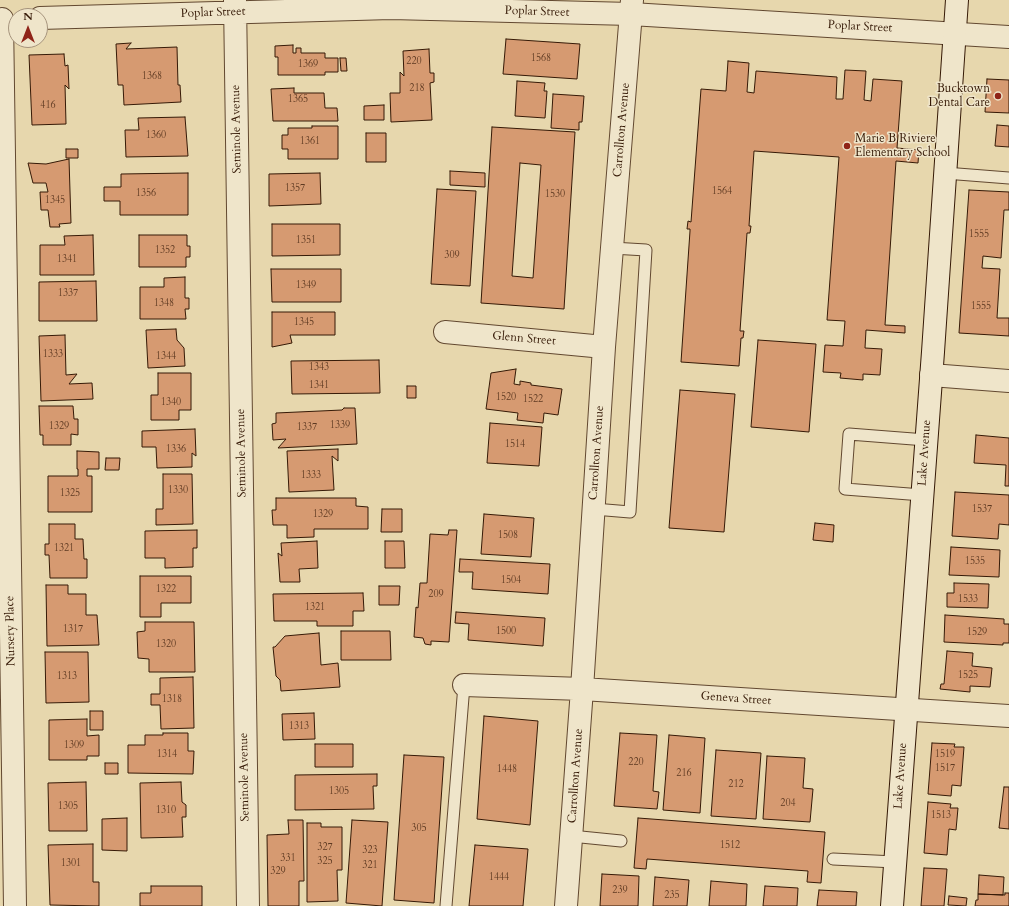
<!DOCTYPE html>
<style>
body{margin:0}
#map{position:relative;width:1009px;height:906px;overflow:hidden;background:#e7d7ad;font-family:Cardo,serif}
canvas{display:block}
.north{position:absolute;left:8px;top:8px;width:40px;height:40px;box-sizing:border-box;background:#efe5ca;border:1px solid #a5937c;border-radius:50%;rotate:0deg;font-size:11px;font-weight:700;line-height:16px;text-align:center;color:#351906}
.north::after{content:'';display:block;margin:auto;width:14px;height:18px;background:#8f2418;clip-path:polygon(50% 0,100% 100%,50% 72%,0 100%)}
</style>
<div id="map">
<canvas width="1009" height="906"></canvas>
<div class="north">N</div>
</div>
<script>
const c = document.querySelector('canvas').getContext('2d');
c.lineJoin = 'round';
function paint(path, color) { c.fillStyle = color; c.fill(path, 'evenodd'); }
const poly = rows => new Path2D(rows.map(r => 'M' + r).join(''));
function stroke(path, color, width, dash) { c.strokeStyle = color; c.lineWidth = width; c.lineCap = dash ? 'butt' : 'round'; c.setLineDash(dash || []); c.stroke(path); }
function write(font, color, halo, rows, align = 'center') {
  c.font = font + ' Cardo,serif'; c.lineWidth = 3; c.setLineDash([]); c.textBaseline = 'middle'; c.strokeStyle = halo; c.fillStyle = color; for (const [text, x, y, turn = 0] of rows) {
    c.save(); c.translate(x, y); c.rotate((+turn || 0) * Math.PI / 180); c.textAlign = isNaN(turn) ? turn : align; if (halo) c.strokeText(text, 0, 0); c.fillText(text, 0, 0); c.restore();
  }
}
const building = poly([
 [506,39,580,44,577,79,503,74,506,39],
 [131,43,126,49,177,47,178,85,180,85,181,102,124,105,123,85,118,85,116,44,131,43],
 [293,45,293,53,296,53,296,48,301,48,301,53,325,53,325,58,338,58,338,72,325,72,325,75,278,75,278,57,275,57,275,46,293,45],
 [429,49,430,73,434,73,434,82,430,83,432,120,391,122,390,93,400,93,400,72,404,76,403,51,429,49],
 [64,54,65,66,68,65,69,89,65,85,66,124,32,125,29,55,64,54],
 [340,58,346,58,347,71,341,71,340,58],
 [728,61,749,63,747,92,754,93,756,71,837,77,836,99,843,99,845,70,866,71,864,100,871,101,873,79,902,81,897,148,919,150,918,163,896,161,885,325,905,326,905,333,866,330,865,348,882,349,880,375,863,374,863,380,840,378,841,373,823,372,825,345,843,346,845,321,827,320,839,157,754,151,749,226,751,226,750,233,747,233,740,331,744,331,743,338,741,338,739,366,681,362,690,231,690,229,687,229,688,221,691,222,701,89,726,91,728,61],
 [987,79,1009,80,1009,113,985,112,987,79],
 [517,81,545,83,544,91,547,91,545,118,515,116,517,81],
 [294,88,294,93,324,93,325,108,337,108,338,121,273,121,271,89,294,88],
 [553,94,584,96,582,122,579,122,579,130,551,128,553,94],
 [384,105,384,120,364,120,364,106,384,105],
 [185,117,188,156,126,157,125,130,139,130,138,118,185,117],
 [997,125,1009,126,1009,147,995,146,997,125],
 [312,126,338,126,338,159,288,159,288,149,282,149,282,135,288,135,288,128,312,128,312,126],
 [492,127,575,132,564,309,481,303,492,127],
 [520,163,541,165,533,278,512,276,520,163],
 [366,133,386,133,386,162,366,162,366,133],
 [66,149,78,149,78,158,66,158,66,149],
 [69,159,71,223,59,224,60,227,50,227,48,210,41,210,40,192,48,192,46,183,33,183,28,163,46,164,69,159],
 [450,171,485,173,485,187,450,185,450,171],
 [188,173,188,215,120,215,120,201,104,201,104,187,121,187,121,174,188,173],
 [320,173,321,204,269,206,269,174,320,173],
 [437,189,476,191,470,286,431,284,437,189],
 [969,190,1009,192,1009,210,1004,210,1001,258,983,256,982,268,1000,269,997,318,1009,318,1009,336,959,333,969,190],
 [272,224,340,224,340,255,272,256,272,224],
 [93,235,94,275,40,275,40,245,65,245,64,236,93,235],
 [139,235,187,235,187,246,190,246,190,257,186,257,186,267,139,267,139,235],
 [271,269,341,269,341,302,272,302,271,269],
 [185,277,185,298,189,298,189,309,185,309,186,319,140,319,140,287,164,287,164,278,185,277],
 [96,281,97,321,39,321,39,282,96,281],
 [272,312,335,312,335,335,290,335,292,343,272,347,272,312],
 [176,329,177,340,184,348,185,366,148,368,146,330,176,329],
 [65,335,66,375,77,374,69,384,92,383,93,399,41,401,39,336,65,335],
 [758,340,816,344,809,432,751,427,758,340],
 [379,360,380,393,292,394,291,361,379,360],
 [516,369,514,384,520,385,520,381,531,383,531,385,562,389,558,415,544,413,543,423,517,420,518,413,486,409,491,373,516,369],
 [158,373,191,373,191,410,179,410,179,420,151,420,151,395,158,395,158,373],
 [407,386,416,386,416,398,407,398,407,386],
 [680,390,735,394,724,532,669,528,680,390],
 [39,406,73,406,74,419,78,419,78,435,71,434,71,445,43,445,43,435,40,435,39,406],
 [344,408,355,408,357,444,278,448,286,439,273,440,272,424,276,423,276,413,342,410,344,408],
 [490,423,542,427,539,466,487,463,490,423],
 [195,429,196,456,192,453,192,467,157,468,156,447,142,447,142,431,195,429],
 [976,435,1009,438,1009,486,1005,486,1006,465,974,463,976,435],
 [338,449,338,461,332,456,334,490,289,492,287,451,338,449],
 [77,451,99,452,99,469,87,469,87,476,92,476,92,512,48,512,48,476,78,476,78,469,77,469,77,451],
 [106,458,120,458,119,470,105,470,106,458],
 [163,474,192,474,193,524,156,525,156,509,163,509,163,474],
 [955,492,1009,495,1009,525,999,524,998,539,952,536,955,492],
 [276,498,356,498,356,506,368,507,368,529,314,529,314,537,287,538,287,525,273,525,272,510,276,510,276,498],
 [382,509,402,509,402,532,381,532,382,509],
 [484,514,534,518,531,557,481,554,484,514],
 [815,523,834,525,833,542,813,540,815,523],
 [49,524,75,524,75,539,83,539,84,559,87,559,87,578,50,578,49,555,45,555,45,544,49,544,49,524],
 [197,530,197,548,193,548,193,567,165,568,165,558,145,558,145,531,197,530],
 [449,530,457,530,449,642,431,641,431,645,425,644,423,638,414,637,416,607,418,608,420,583,427,583,430,534,448,535,449,530],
 [317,541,318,568,299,569,300,582,280,582,278,553,282,556,281,543,317,541],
 [385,541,404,541,405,568,385,568,385,541],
 [951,547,1000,550,999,577,949,575,951,547],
 [460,559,550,564,548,594,472,589,473,572,459,572,460,559],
 [140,576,191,576,191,603,161,603,161,617,140,617,140,576],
 [954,583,989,584,988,608,947,607,947,593,954,593,954,583],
 [46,585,68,585,68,594,86,594,86,615,97,615,99,645,47,646,46,585],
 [379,586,400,586,399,605,379,605,379,586],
 [363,593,364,611,353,611,353,626,317,626,317,621,274,621,273,594,363,593],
 [456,612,545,618,543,646,468,640,469,624,455,623,456,612],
 [945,615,1004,619,1004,624,1009,624,1009,643,1003,643,1003,645,944,642,945,615],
 [145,622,194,622,195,672,149,672,149,659,138,658,137,632,145,631,145,622],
 [341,631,390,631,391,660,341,660,341,631],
 [319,633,321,665,338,663,340,687,281,691,280,680,276,676,273,647,275,647,285,636,319,633],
 [947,651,973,653,972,666,992,668,990,687,970,686,970,692,940,689,941,684,944,684,947,651],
 [45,652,88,652,89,702,46,703,45,652],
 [193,677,194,728,161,729,160,705,151,705,151,694,160,694,160,678,193,677],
 [90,711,103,711,103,730,90,730,90,711],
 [314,713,315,739,283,740,282,714,314,713],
 [484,716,538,721,530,825,477,819,484,716],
 [87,719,87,736,99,735,99,756,87,756,87,760,49,760,49,720,87,719],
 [163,733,188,733,188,751,194,751,193,774,128,773,128,745,145,745,145,735,163,735,163,733],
 [620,733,657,735,653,791,659,792,657,809,614,806,620,733],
 [669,735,705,738,700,813,663,810,669,735],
 [932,743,955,744,954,747,964,747,961,786,952,785,951,796,928,794,932,743],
 [315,744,353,744,353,767,315,767,315,744],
 [716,750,761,753,756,819,711,816,716,750],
 [404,755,444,757,434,903,394,900,404,755],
 [767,756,805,758,803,788,813,789,810,822,763,819,767,756],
 [105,763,118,763,118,774,105,774,105,763],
 [377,774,377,786,373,786,374,809,295,810,295,775,377,774],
 [86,782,87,831,49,831,48,783,86,782],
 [181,782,182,802,186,805,186,817,182,817,183,837,141,838,140,783,181,782],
 [1004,787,1009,787,1009,829,999,828,1004,787],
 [928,802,951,804,950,808,958,808,956,830,949,829,947,855,924,853,928,802],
 [127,818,127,851,102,850,102,819,127,818],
 [638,818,825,832,821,883,807,882,808,871,647,859,646,869,634,868,638,818],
 [288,820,303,820,304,881,299,881,299,906,268,906,267,835,289,834,288,820],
 [352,820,388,822,382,906,346,903,352,820],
 [307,823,321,823,321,827,342,827,342,870,337,870,338,901,307,902,307,823],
 [93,844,93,882,99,882,99,906,50,905,48,845,93,844],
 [475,845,528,849,523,906,469,906,475,845],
 [924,868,947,869,944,906,921,906,924,868],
 [602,874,639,876,638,906,600,906,602,874],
 [979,875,1004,877,1003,895,978,894,979,875],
 [655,877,689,880,687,906,653,906,655,877],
 [711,881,747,884,746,906,709,906,711,881],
 [151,886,202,886,202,906,140,906,140,893,151,893,151,886],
 [765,886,798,888,797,906,763,906,765,886],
 [819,890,857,892,856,906,817,906,819,890],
 [1005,893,1009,893,1009,906,975,906,976,900,978,900,978,894,1005,895,1005,893],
 [949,896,967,898,966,906,948,905,949,896]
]);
paint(building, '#d69a71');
stroke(building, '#351906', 1);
const service = poly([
 [945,173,1009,178],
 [922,495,845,489,849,434,926,440],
 [594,509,630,512,646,250,612,248],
 [571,836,621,841],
 [833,859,895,862],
 [446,906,464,685]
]);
const minor = poly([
 [235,0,248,906],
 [40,18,391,8,631,14,1009,37],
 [2,19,15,906],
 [445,332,604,347],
 [931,375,1009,381],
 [464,685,582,689,1009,716],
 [566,906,582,689,604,347,632,0]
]);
const secondary = poly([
 [892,906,933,352,957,0]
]);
stroke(service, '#624830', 13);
stroke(minor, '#624830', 24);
stroke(secondary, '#351906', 24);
stroke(service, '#efe5ca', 11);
stroke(minor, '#efe5ca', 22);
stroke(secondary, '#efe5ca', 22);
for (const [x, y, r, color] of [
 [998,96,4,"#8f2418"],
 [847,146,4,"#8f2418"]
]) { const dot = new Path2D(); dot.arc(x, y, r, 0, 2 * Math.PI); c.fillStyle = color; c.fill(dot); stroke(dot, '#efe5ca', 1.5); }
write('10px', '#5d3921', null, [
 ["1568",541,59],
 ["220",414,62],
 ["1369",308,65],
 ["1368",152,77],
 ["218",417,89],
 ["1365",298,100],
 ["416",48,106],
 ["1360",156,136],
 ["1361",310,142],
 ["1357",295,189],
 ["1564",722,192],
 ["1356",146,194],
 ["1530",555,195],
 ["1345",55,201],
 ["1555",979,235],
 ["1351",306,241],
 ["1352",165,251],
 ["309",452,256],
 ["1341",67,260],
 ["1349",306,286],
 ["1337",68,294],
 ["1348",164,304],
 ["1555",981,307],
 ["1345",304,323],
 ["1333",53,355],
 ["1344",166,357],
 ["1343",319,368],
 ["1341",319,386],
 ["1520",506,398],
 ["1522",533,400],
 ["1340",171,403],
 ["1339",340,426],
 ["1329",59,427],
 ["1337",307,428],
 ["1514",515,445],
 ["1336",176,450],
 ["1333",311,476],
 ["1330",178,491],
 ["1325",70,494],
 ["1537",982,510],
 ["1329",323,515],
 ["1508",508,536],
 ["1321",64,549],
 ["1535",975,562],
 ["1504",511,581],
 ["1322",166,590],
 ["209",436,595],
 ["1533",968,600],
 ["1321",315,608],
 ["1317",73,630],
 ["1500",506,632],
 ["1529",977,633],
 ["1320",166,645],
 ["1525",968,676],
 ["1313",67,677],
 ["1318",172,700],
 ["1313",299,727],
 ["1309",74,746],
 ["1314",167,755],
 ["1519",945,755],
 ["220",636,763],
 ["1517",945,769],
 ["1448",507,770],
 ["216",684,774],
 ["212",736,785],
 ["1305",339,792],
 ["204",788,804],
 ["1305",68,807],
 ["1310",166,811],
 ["1513",941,816],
 ["305",419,829],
 ["1512",730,846],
 ["327",325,848],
 ["323",370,851],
 ["331",288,859],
 ["325",325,862],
 ["1301",71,864],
 ["321",370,866],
 ["329",278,872],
 ["1444",499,878],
 ["239",620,891],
 ["235",672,896]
]);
write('12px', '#351906', '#efe5ca', [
 ["Poplar Street",537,12,2],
 ["Poplar Street",213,13,-2],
 ["Poplar Street",860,27,3],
 ["Seminole Avenue",237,129,-91],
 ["Carrollton Avenue",622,130,-85],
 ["Glenn Street",524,339,5],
 ["Seminole Avenue",242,453,-91],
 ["Carrollton Avenue",597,453,-86],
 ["Lake Avenue",925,453,-86],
 ["Nursery Place",11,631,-91],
 ["Geneva Street",736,699,4],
 ["Carrollton Avenue",576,776,-86],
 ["Lake Avenue",901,776,-86],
 ["Seminole Avenue",245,777,-91]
]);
write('12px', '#351906', '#efe5ca', [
 ["Bucktown",990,89],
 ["Dental Care",990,103],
 ["Marie B Riviere",855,139,"left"],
 ["Elementary School",855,153,"left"]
], 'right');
</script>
